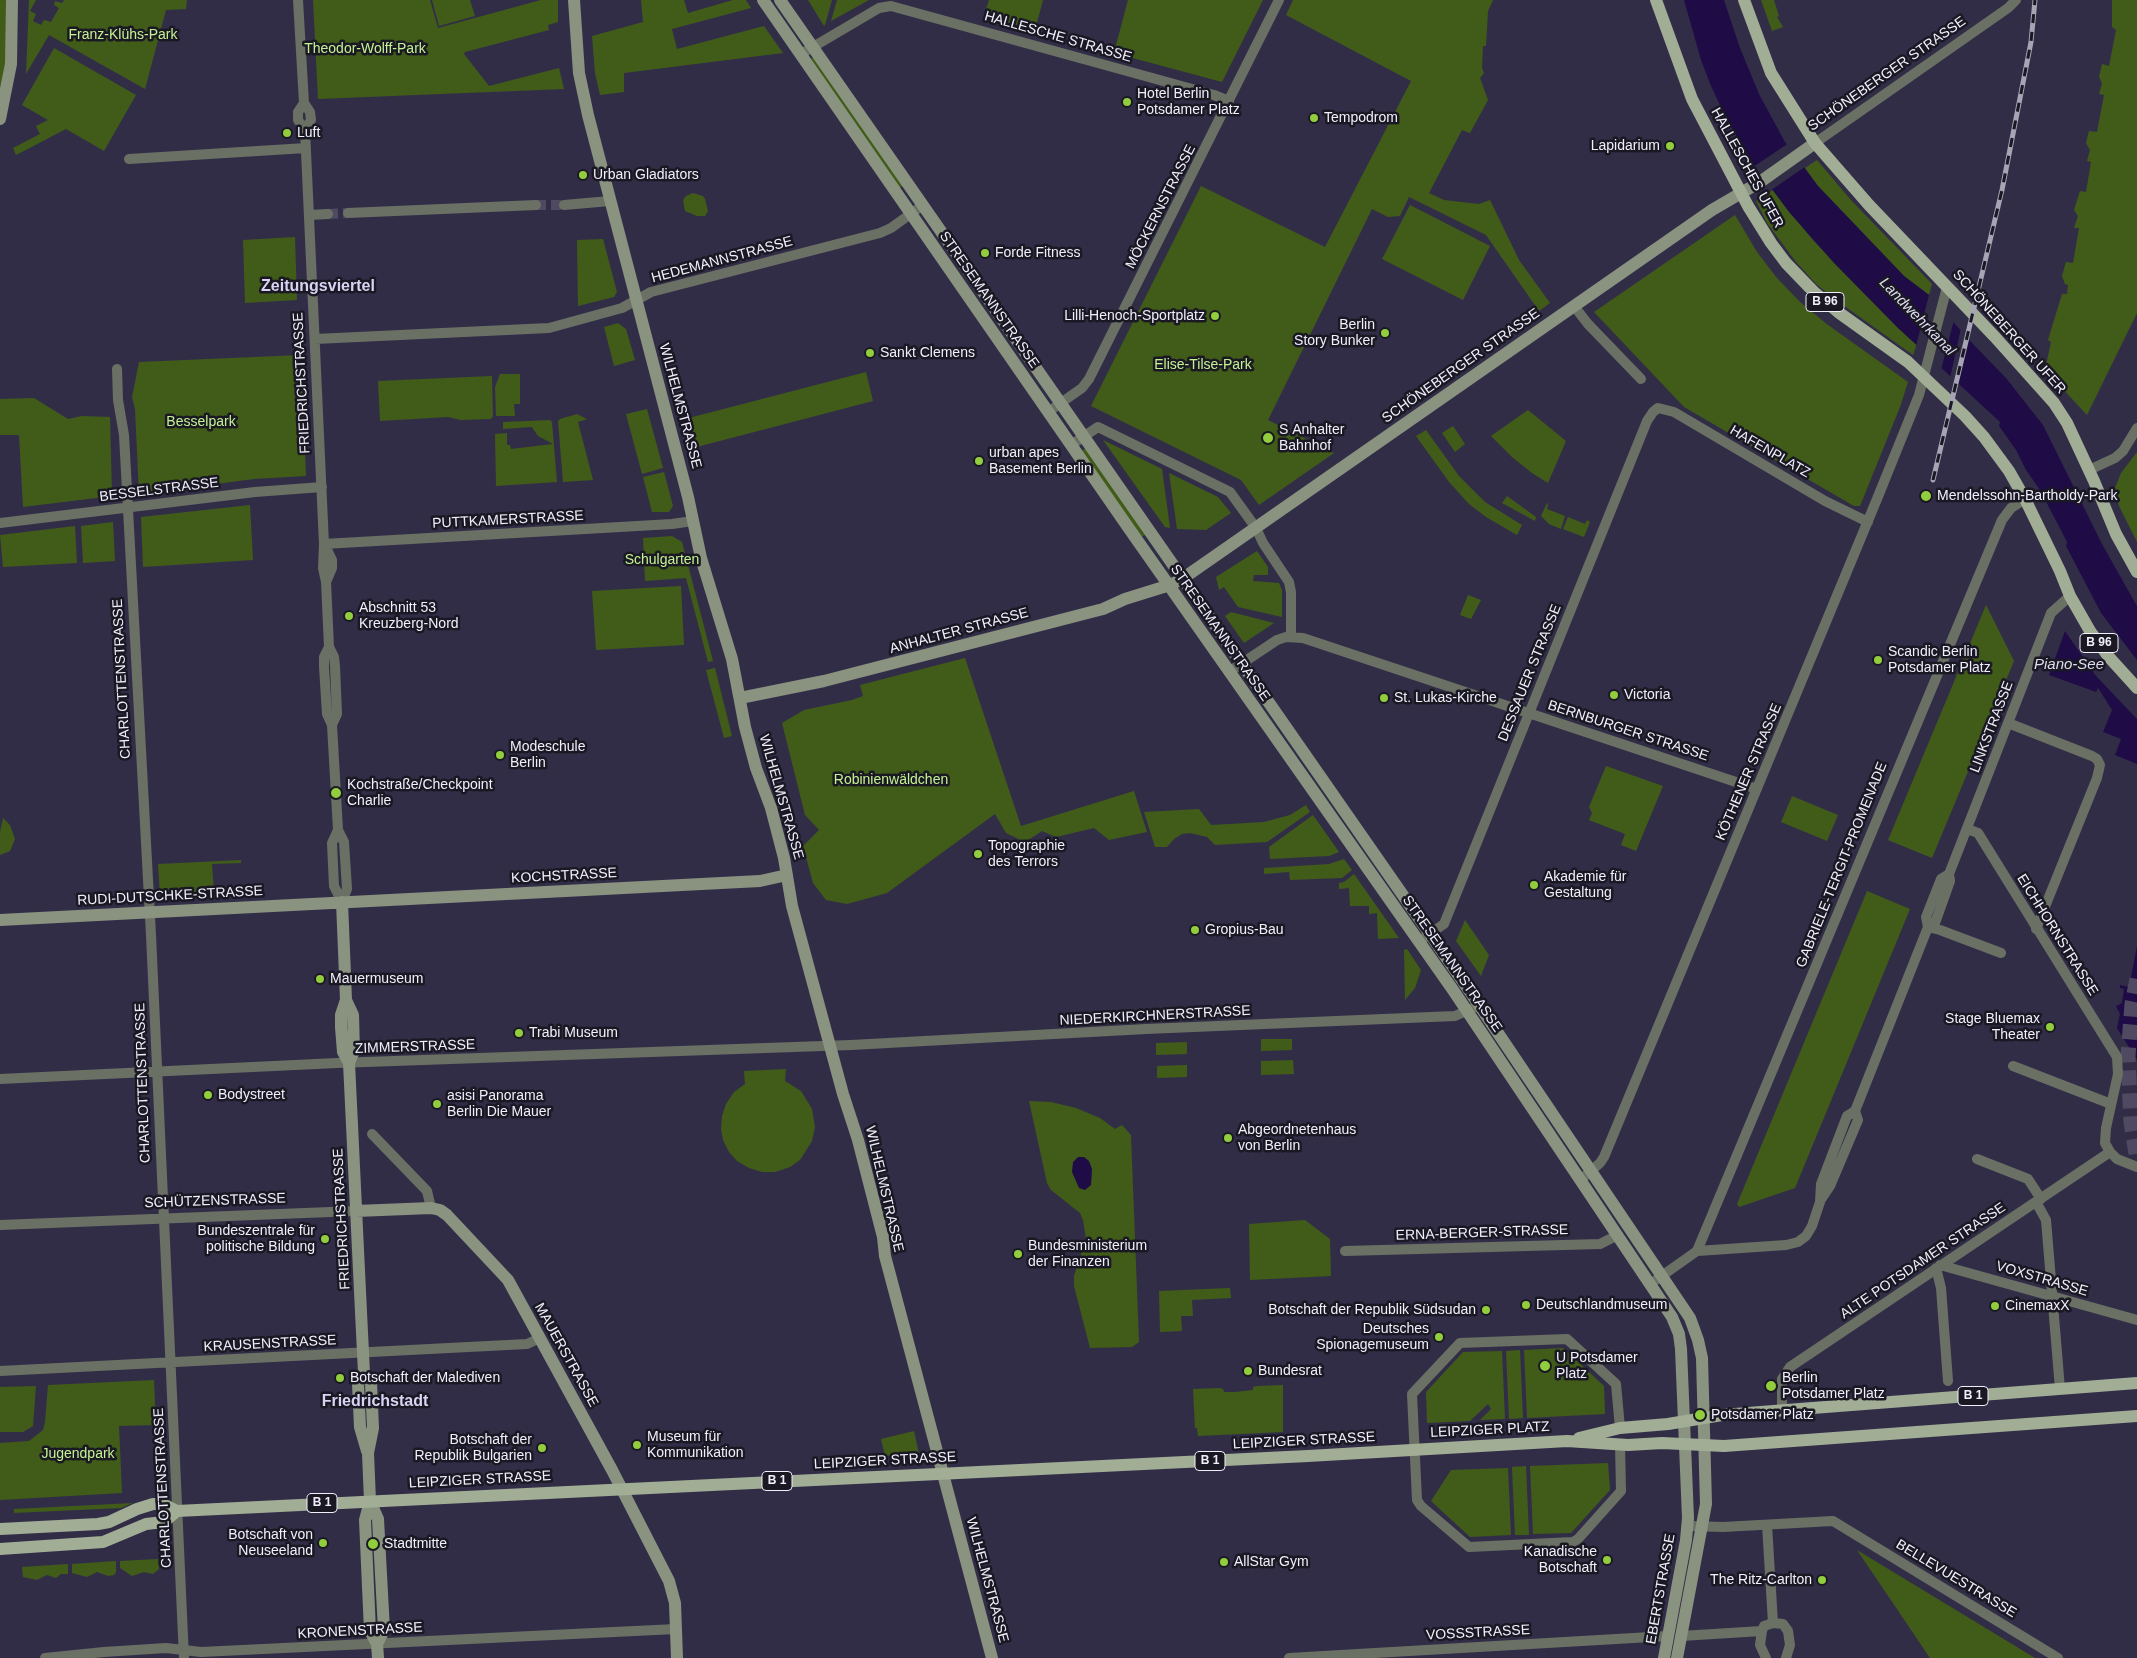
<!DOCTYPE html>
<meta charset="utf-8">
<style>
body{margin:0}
canvas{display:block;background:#322d47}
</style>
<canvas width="2137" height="1658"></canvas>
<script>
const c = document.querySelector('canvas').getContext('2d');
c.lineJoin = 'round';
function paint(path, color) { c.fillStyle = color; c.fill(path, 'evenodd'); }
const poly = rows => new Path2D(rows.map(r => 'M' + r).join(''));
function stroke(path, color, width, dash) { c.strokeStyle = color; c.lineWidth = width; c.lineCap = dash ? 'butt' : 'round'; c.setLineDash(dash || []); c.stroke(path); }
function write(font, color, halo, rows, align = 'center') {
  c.font = font + ' Arial,sans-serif'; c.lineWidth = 5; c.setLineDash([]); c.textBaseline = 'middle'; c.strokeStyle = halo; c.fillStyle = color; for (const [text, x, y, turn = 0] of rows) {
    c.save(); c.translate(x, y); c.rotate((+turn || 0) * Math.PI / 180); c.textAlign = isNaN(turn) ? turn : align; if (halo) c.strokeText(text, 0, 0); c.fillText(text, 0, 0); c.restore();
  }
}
paint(poly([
 [0,0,8,0,5,74,0,98],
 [29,0,36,0,30,11,36,14,33,21,41,25,44,20,51,22,59,8,54,5,55,1,62,3,64,0,187,0,186,9,166,10,145,89,49,35,26,74],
 [313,0,430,0,438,28,541,0,558,0,558,22,548,25,549,30,465,52,464,54,489,86,559,68,564,89,318,99],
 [432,0,470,0,475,16,439,26],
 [641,0,684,0,688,13,733,0,746,0,751,8,672,29,677,49,764,26,783,53,624,73,624,92,600,95,595,73,592,36,643,22],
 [808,0,832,0,825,25,824,26],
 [837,0,869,0,831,21],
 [989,0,1043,0,1035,30,984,16],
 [1128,0,1263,0,1222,82,1114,53],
 [1293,0,1493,0,1488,11,1486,46,1483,46,1482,68,1484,73,1480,78,1488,100,1470,133,1462,130,1429,193,1444,200,1479,204,1490,200,1519,260,1550,303,1539,311,1486,235,1409,197,1400,216,1388,217,1372,209,1268,420,1334,453,1259,505,1241,480,1091,406,1201,186,1325,247,1411,81,1286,15],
 [1761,0,1774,0,1779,16,1777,17,1783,27,1772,31],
 [2112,0,2137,0,2137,313,2087,415,2045,370,2051,342,2048,340,2062,294,2067,294,2068,285,2065,284,2062,276,2066,262,2073,263,2079,228,2074,228,2078,216,2074,210,2080,191,2086,192,2091,162,2087,161,2090,150,2086,143,2089,131,2097,132,2104,95,2099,94,2102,83,2099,77,2102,64,2109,66,2116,30,2112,27],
 [54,48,136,95,104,151,66,129,16,155,13,148,40,134,36,126,48,120,22,105],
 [813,57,904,184,899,189,811,59],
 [1817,160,1850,199,1932,284,1929,295,1904,276,1818,186,1805,168],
 [1773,190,1811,238,1898,328,1917,343,1913,355,1836,300,1816,284,1796,262,1767,223,1756,201],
 [693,193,703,196,705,199,708,211,705,216,697,216,685,211,683,200,686,196],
 [1410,205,1490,246,1463,300,1382,259],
 [1735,215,1757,252,1776,277,1800,302,1828,325,1908,382,1900,407,1860,506,1854,506,1684,407,1594,312],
 [295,237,297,300,245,303,243,240],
 [603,239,617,292,614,297,578,306,577,240],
 [618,323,626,329,635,360,614,366,604,327],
 [301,355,306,476,254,479,139,494,135,409,132,397,139,362],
 [866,372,873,401,693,448,685,419],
 [500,374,520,374,520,404,514,404,515,416,496,416,495,387],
 [492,376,493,416,491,419,461,420,448,417,380,421,378,381],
 [34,398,68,419,82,416,110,417,112,496,23,507,19,435,0,435,0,399],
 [647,409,663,468,642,474,626,414],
 [1528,410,1566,441,1548,483,1532,473,1512,457,1491,436],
 [577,414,587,419,578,422,593,480,563,482,558,421,560,419],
 [550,420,552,422,557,482,496,486,495,434,507,433,507,445,510,445,511,449,553,444,538,436,532,427,503,429,503,422],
 [1453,426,1465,444,1455,452,1442,433],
 [1426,430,1459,476,1485,502,1522,525,1517,535,1486,517,1469,504,1449,482,1416,436],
 [1103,440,1162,469,1170,528,1165,527],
 [1087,447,1145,535,1141,537,1080,452],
 [2137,452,2137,542,2119,506,2115,488,2121,473],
 [664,472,673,506,669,512,652,512,643,477],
 [1169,473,1218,497,1231,513,1206,530,1177,529],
 [1507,496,1536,517,1535,521,1502,503],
 [1547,503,1548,504,1547,509,1565,516,1561,529,1549,524,1541,516],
 [250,505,253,560,143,567,141,517],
 [1568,517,1585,524,1587,520,1590,522,1584,537,1563,529],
 [113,522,115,561,83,563,81,526],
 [75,526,77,563,3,567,0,535],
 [672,536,682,542,713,661,708,662,686,578,645,581,643,538],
 [1257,551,1268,567,1268,575,1254,575,1253,581,1279,583,1282,590,1282,617,1238,607,1224,587,1219,590,1216,577],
 [681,586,684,645,596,650,592,591],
 [1468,595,1481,600,1471,619,1460,615],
 [1986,605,2014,661,1932,858,1888,840],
 [1231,612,1274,623,1244,643,1225,616],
 [965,658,1021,826,1134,791,1147,832,1109,840,1094,828,1056,837,1042,831,1025,842,1006,833,995,814,887,893,847,904,826,900,813,883,803,846,819,830,805,815,782,723,804,710,852,700,863,696,860,685],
 [715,668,732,736,724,738,706,670],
 [1606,766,1663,786,1636,851,1621,845,1625,834,1589,820,1592,813,1589,807],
 [1792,796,1838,815,1827,841,1781,822],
 [1306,805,1310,812,1267,842,1215,845,1207,837,1190,833,1182,834,1174,839,1167,847,1155,847,1144,812,1199,809,1211,825,1264,822,1290,815],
 [1313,815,1339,852,1329,856,1270,859,1269,847],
 [3,818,10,825,15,839,10,851,0,855,0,832],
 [1344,859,1352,870,1342,878,1290,880,1289,872,1264,874,1264,868,1329,864],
 [241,860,241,863,212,864,214,893,160,895,158,864],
 [1354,874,1399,938,1378,939,1377,913,1369,914,1369,906,1350,906,1349,888,1339,889,1339,883,1344,882],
 [1867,891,1910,909,1795,1188,1739,1207,1737,1204],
 [1465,920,1489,955,1481,976,1456,941],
 [1407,949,1421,970,1415,988,1405,1000,1404,950],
 [1261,1039,1292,1039,1292,1050,1261,1051],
 [1187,1042,1187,1054,1156,1055,1156,1043],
 [1293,1060,1294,1074,1261,1075,1261,1061],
 [1187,1065,1187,1077,1157,1078,1157,1066],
 [786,1069,785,1081,801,1091,812,1109,815,1127,812,1141,800,1160,790,1167,775,1172,762,1172,749,1168,737,1161,729,1152,723,1140,721,1129,722,1116,726,1104,734,1092,745,1084,744,1071],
 [1029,1101,1051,1102,1076,1108,1100,1118,1115,1129,1122,1125,1131,1135,1139,1342,1132,1347,1090,1348,1074,1286,1074,1276,1086,1239,1083,1220,1080,1213,1051,1190,1047,1183],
 [1305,1220,1330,1239,1331,1276,1250,1280,1249,1224],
 [1230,1288,1231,1298,1192,1300,1193,1316,1181,1316,1182,1331,1160,1332,1159,1291],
 [1563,1348,1604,1386,1605,1414,1527,1418,1524,1350],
 [1520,1350,1523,1418,1509,1419,1506,1351],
 [1502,1351,1505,1419,1480,1420,1491,1409,1488,1404,1470,1421,1427,1423,1426,1392,1463,1352],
 [154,1380,156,1425,119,1426,122,1493,0,1500,0,1443,29,1441,43,1430,45,1422,48,1385],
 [1283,1385,1283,1432,1198,1436,1197,1428,1195,1428,1193,1389,1219,1388,1223,1389,1224,1392,1235,1392,1253,1390,1253,1387,1257,1386],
 [36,1386,33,1426,23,1432,0,1432,0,1387],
 [914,1431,919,1454,885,1456,881,1439],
 [1608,1463,1610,1490,1571,1533,1533,1534,1530,1466],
 [1526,1466,1529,1535,1515,1535,1512,1467],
 [1508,1468,1511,1535,1470,1537,1431,1501,1451,1470],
 [133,1503,121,1508,14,1513,14,1509],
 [1857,1550,2035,1658,1930,1658],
 [158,1559,159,1569,153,1574,144,1572,132,1576,120,1568,120,1561],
 [116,1561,116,1572,114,1575,108,1576,97,1572,87,1577,72,1573,72,1564],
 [68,1564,68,1574,61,1574,56,1578,47,1575,37,1580,23,1577,22,1567]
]), '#405c18');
paint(poly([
 [1684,0,1724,0,1740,48,1759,94,1785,142,1818,186,1904,276,1929,295,1973,344,2006,378,2043,425,2102,544,2137,606,2137,660,2101,613,2066,546,2067,542,2040,490,2026,470,2016,450,1999,426,2000,422,1898,328,1834,263,1789,212,1754,165,1727,120,1711,86,1701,60],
 [2065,631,2096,676,2137,719,2137,764,2115,755,2121,739,2103,732,2112,710,2098,688,2096,692,2049,675],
 [2137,946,2137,1060,2117,1028,2120,1014,2116,1006,2122,1003,2124,989,2120,988,2120,985,2129,987],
 [1078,1157,1084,1157,1089,1161,1092,1169,1091,1185,1085,1190,1079,1188,1072,1172,1073,1162]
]), '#1f0b46');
paint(poly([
 [1789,143,1806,166,1770,191,1753,167],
 [1929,295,1935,299,1954,320,1941,370,1916,346],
 [1961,328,1970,337,1958,386,1950,378]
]), '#322d47');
stroke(poly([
 [536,205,564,205],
 [328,214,348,213]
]), '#4f4a62', 10, [10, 5]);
stroke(poly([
 [2137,979,2132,1004,2128,1056,2131,1122,2137,1160]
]), '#4f4a62', 15, [15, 8]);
stroke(poly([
 [298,0,304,103,310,112,311,120,305,130,324,544,323,568,326,582,329,647,334,657,335,666,337,714,332,725,338,830,344,842,347,889,342,902],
 [801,54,879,8,891,6,1214,95,1229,101],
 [304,103,298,112,298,120,305,130],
 [1815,143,2008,8,2016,0],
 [129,159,306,148],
 [564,205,610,201],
 [348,213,536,205],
 [309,215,328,214],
 [1574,306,1588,324,1641,379],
 [315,339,549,328,622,308,651,292,880,233,891,228,923,205],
 [117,369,118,400,124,435,151,935,184,1658],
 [1048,412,1082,388,1089,379,1279,0],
 [1071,445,1098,427,1230,492,1256,528,1263,543,1289,582,1291,592,1291,637],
 [2089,470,2115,458,2123,451,2137,428],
 [0,523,255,492,322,487],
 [324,544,672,524,693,521],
 [325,545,332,560,332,568,326,582],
 [329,647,324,657,324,667,327,714,332,725],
 [1229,672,1277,640,1286,637,1303,638,1757,789],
 [2008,723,2092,756,2097,759,2100,765,2097,778,2036,929],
 [1967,829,1978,833,2117,1057,2118,1074,2106,1128,2105,1143,2110,1152,2117,1159,2137,1167],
 [338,830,332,843,334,886,342,902],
 [1928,927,1940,930,2001,953],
 [1928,927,1926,917,1941,879,1949,874],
 [1424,938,1444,924,1647,421,1653,412,1658,408,1674,412,1825,501,1868,522],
 [2013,1066,2111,1104],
 [0,1079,337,1063,851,1045,1146,1029,1455,1016,1473,1008],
 [372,1134,427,1191,431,1208],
 [1977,1159,2028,1179,2041,1199],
 [1585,1176,1600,1163,1604,1157,1877,499,1919,395,1947,287],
 [1820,1201,1830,1186,1858,1120,1855,1111],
 [2036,1202,2046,1220,2060,1389],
 [0,1225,356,1211],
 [1345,1251,1600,1244,1618,1235],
 [1697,1251,2002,520,2011,508,2025,499],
 [1940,1265,2137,1320],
 [1936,1268,1941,1288,1948,1381],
 [1656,1280,1697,1251,1786,1245,1798,1242,1806,1236,1812,1226,1820,1202,1821,1184,1847,1116,1855,1111,1928,927,1935,923,1950,881,1949,874,2051,613,2070,596],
 [0,1371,527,1344,540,1338],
 [1782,1410,1782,1379,1790,1367,2110,1152],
 [1620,1428,1616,1384,1567,1339,1460,1343,1412,1394,1417,1500,1421,1506,1469,1547,1573,1542,1578,1539,1621,1491,1620,1444],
 [1767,1525,1773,1623],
 [1688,1526,1723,1527,1833,1521,2058,1658],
 [1681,1636,1762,1631],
 [45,1658,104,1652,166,1648,201,1652,676,1629],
 [1289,1658,1668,1636],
 [1766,1658,1760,1645,1762,1631,1764,1626,1773,1623,1783,1624,1788,1631,1790,1645,1786,1658]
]), '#6a7064', 10);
stroke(poly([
 [574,0,579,73,588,115,688,497,701,558,732,659,745,727,756,768,771,808,784,858,792,906,843,1094,858,1140,883,1237,885,1256,992,1658],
 [763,0,1130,530,1453,990,1672,1317,1679,1334,1681,1349,1688,1518,1686,1540,1664,1658],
 [780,0,1471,993,1690,1318,1698,1340,1702,1358,1706,1504,1677,1658],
 [0,119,11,64,12,0],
 [740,698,824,681,1103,609,1125,599,1170,585,1182,579,1712,210,1760,182,1815,143],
 [342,902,346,1000,353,1015,354,1051,349,1063,361,1312,364,1373,371,1383,373,1428,368,1453,370,1501,365,1520,370,1631,377,1644,378,1658],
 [0,920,760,881,787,875],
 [346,1000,341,1015,341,1027,343,1052,349,1063],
 [356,1211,431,1208,440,1210,447,1215,508,1280,612,1470,669,1581,675,1603,677,1658],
 [364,1373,358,1384,360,1427,367,1451],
 [370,1501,378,1519,384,1630,377,1644]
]), '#899380', 12);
stroke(poly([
 [1656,0,1692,99,1748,206,1771,243,1786,263,1813,291,1838,312,1908,362,1965,416,1984,437,2009,471,2025,499,2060,571,2070,596,2090,631,2108,656,2137,688],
 [1744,0,1771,73,1815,143,1869,205,1995,337,2054,403,2067,423,2094,481,2116,534,2137,572],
 [1579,1438,1620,1428,1668,1424,1722,1415,2137,1383],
 [0,1529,98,1524,109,1522,137,1509,153,1504,163,1504,177,1511,1308,1456,1567,1441,1628,1445,1662,1443,1724,1446,2137,1416],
 [0,1549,103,1542,146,1524,164,1522,177,1511]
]), '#a1ae95', 12);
const rail = poly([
 [1933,480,2002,190,2031,42,2035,0]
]);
stroke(rail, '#a7a4b6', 5);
stroke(rail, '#191823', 3, [9]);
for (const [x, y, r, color] of [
 [1127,102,5,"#92cd3e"],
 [1314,118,5,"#92cd3e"],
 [287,133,5,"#92cd3e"],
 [1670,146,5,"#92cd3e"],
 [583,175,5,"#92cd3e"],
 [985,253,5,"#92cd3e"],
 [1215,316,5,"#92cd3e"],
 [1385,333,5,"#92cd3e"],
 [870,353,5,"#92cd3e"],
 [1268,438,6,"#92cd3e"],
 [979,461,5,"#92cd3e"],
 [1926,496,6,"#92cd3e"],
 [349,616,5,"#92cd3e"],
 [1878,660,5,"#92cd3e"],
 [1614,695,5,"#92cd3e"],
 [1384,698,5,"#92cd3e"],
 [500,755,5,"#92cd3e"],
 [336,793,6,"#92cd3e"],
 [978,854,5,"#92cd3e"],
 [1534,885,5,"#92cd3e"],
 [1195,930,5,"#92cd3e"],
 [320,979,5,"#92cd3e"],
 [2050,1027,5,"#92cd3e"],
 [519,1033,5,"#92cd3e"],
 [208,1095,5,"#92cd3e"],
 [437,1104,5,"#92cd3e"],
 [1228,1138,5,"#92cd3e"],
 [325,1239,5,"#92cd3e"],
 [1018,1254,5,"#92cd3e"],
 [1526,1305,5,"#92cd3e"],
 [1995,1306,5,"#92cd3e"],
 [1486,1310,5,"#92cd3e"],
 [1439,1337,5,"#92cd3e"],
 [1545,1366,6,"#92cd3e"],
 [1248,1371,5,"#92cd3e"],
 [340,1378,5,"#92cd3e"],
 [1771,1386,6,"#92cd3e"],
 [1700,1415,6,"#92cd3e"],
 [637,1445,5,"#92cd3e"],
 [542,1448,5,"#92cd3e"],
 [323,1543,5,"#92cd3e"],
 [373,1544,6,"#92cd3e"],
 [1607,1560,5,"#92cd3e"],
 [1224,1562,5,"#92cd3e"],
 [1822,1580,5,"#92cd3e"]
]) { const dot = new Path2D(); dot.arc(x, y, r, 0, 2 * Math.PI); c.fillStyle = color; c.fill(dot); stroke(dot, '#191823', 2); }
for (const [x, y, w] of [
 [1825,302,38],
 [2099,643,38],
 [1973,1396,30],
 [1210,1461,30],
 [777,1481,30],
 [322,1503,30]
]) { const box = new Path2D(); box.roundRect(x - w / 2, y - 9.5, w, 19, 4); c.fillStyle = '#191823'; c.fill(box); stroke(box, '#f1effc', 1); }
write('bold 12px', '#f1effc', null, [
 ["B 96",1825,302],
 ["B 96",2099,643],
 ["B 1",1973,1396],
 ["B 1",1210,1461],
 ["B 1",777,1481],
 ["B 1",322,1503]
]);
write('14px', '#c5f292', '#191823', [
 ["Franz-Klühs-Park",123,35],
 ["Theodor-Wolff-Park",365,49],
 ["Elise-Tilse-Park",1203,365],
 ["Besselpark",201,422],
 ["Schulgarten",662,560],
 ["Robinienwäldchen",891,780],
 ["Jugendpark",78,1454]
]);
write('14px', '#f1effc', '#191823', [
 ["HALLESCHE STRASSE",1058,37,16],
 ["SCHÖNEBERGER STRASSE",1887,74,-35],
 ["HALLESCHES UFER",1747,168,61],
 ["MÖCKERNSTRASSE",1161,207,-63],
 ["HEDEMANNSTRASSE",722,260,-15],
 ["STRESEMANNSTRASSE",989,300,55],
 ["SCHÖNEBERGER UFER",2009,332,48],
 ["SCHÖNEBERGER STRASSE",1461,366,-35],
 ["FRIEDRICHSTRASSE",302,383,-93],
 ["WILHELMSTRASSE",680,406,75],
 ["HAFENPLATZ",1770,452,30],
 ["BESSELSTRASSE",159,490,-7],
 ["PUTTKAMERSTRASSE",508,520,-3],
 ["ANHALTER STRASSE",959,631,-15],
 ["STRESEMANNSTRASSE",1220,633,55],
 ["DESSAUER STRASSE",1530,673,-68],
 ["CHARLOTTENSTRASSE",122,679,-93],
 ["LINKSTRASSE",1992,727,-69],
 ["BERNBURGER STRASSE",1628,731,18],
 ["KÖTHENER STRASSE",1749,772,-67],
 ["WILHELMSTRASSE",781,797,74],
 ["GABRIELE-TERGIT-PROMENADE",1842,865,-68],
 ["KOCHSTRASSE",564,876,-3],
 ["RUDI-DUTSCHKE-STRASSE",170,896,-3],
 ["EICHHORNSTRASSE",2057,935,58],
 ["STRESEMANNSTRASSE",1452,964,55],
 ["NIEDERKIRCHNERSTRASSE",1155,1016,-3],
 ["ZIMMERSTRASSE",415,1047,-2],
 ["CHARLOTTENSTRASSE",143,1083,-92],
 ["WILHELMSTRASSE",884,1189,77],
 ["SCHÜTZENSTRASSE",215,1201,-2],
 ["FRIEDRICHSTRASSE",342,1219,-93],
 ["ERNA-BERGER-STRASSE",1482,1233,-2],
 ["ALTE POTSDAMER STRASSE",1923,1261,-34],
 ["VOXSTRASSE",2042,1279,16],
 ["KRAUSENSTRASSE",270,1344,-3],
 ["MAUERSTRASSE",566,1355,61],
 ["LEIPZIGER PLATZ",1490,1430,-3],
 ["LEIPZIGER STRASSE",1304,1441,-3],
 ["LEIPZIGER STRASSE",885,1461,-3],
 ["LEIPZIGER STRASSE",480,1480,-3],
 ["CHARLOTTENSTRASSE",163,1488,-93],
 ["BELLEVUESTRASSE",1956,1579,31],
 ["WILHELMSTRASSE",987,1580,75],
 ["EBERTSTRASSE",1661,1589,-80],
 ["KRONENSTRASSE",360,1631,-3],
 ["VOSSSTRASSE",1478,1633,-3]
]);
write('14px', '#f1effc', '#191823', [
 ["Hotel Berlin",1137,94],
 ["Potsdamer Platz",1137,110],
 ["Tempodrom",1324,118],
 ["Luft",297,133],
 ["Lapidarium",1660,146,"right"],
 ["Urban Gladiators",593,175],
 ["Forde Fitness",995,253],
 ["Lilli-Henoch-Sportplatz",1205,316,"right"],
 ["Berlin",1375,325,"right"],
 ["Story Bunker",1375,341,"right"],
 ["Sankt Clemens",880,353],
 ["S Anhalter",1279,430],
 ["Bahnhof",1279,446],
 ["urban apes",989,453],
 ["Basement Berlin",989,469],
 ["Mendelssohn-Bartholdy-Park",1937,496],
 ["Abschnitt 53",359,608],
 ["Kreuzberg-Nord",359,624],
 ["Scandic Berlin",1888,652],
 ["Potsdamer Platz",1888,668],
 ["Victoria",1624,695],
 ["St. Lukas-Kirche",1394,698],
 ["Modeschule",510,747],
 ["Berlin",510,763],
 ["Kochstraße/Checkpoint",347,785],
 ["Charlie",347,801],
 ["Topographie",988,846],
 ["des Terrors",988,862],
 ["Akademie für",1544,877],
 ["Gestaltung",1544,893],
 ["Gropius-Bau",1205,930],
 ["Mauermuseum",330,979],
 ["Stage Bluemax",2040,1019,"right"],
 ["Theater",2040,1035,"right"],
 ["Trabi Museum",529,1033],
 ["Bodystreet",218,1095],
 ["asisi Panorama",447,1096],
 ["Berlin Die Mauer",447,1112],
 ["Abgeordnetenhaus",1238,1130],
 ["von Berlin",1238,1146],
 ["Bundeszentrale für",315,1231,"right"],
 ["politische Bildung",315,1247,"right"],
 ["Bundesministerium",1028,1246],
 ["der Finanzen",1028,1262],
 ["Deutschlandmuseum",1536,1305],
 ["CinemaxX",2005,1306],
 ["Botschaft der Republik Südsudan",1476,1310,"right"],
 ["Deutsches",1429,1329,"right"],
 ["Spionagemuseum",1429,1345,"right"],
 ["U Potsdamer",1556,1358],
 ["Platz",1556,1374],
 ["Bundesrat",1258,1371],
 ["Botschaft der Malediven",350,1378],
 ["Berlin",1782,1378],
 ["Potsdamer Platz",1782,1394],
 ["Potsdamer Platz",1711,1415],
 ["Museum für",647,1437],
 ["Kommunikation",647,1453],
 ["Botschaft der",532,1440,"right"],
 ["Republik Bulgarien",532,1456,"right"],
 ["Botschaft von",313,1535,"right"],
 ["Neuseeland",313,1551,"right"],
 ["Stadtmitte",384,1544],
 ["Kanadische",1597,1552,"right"],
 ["Botschaft",1597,1568,"right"],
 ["AllStar Gym",1234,1562],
 ["The Ritz-Carlton",1812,1580,"right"]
], 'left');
write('italic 15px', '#dfdcef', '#191823', [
 ["Landwehrkanal",1917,317,46],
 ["Piano-See",2069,665]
]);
write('bold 16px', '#d8d3f4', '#191823', [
 ["Zeitungsviertel",318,287],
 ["Friedrichstadt",375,1402]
]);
</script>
